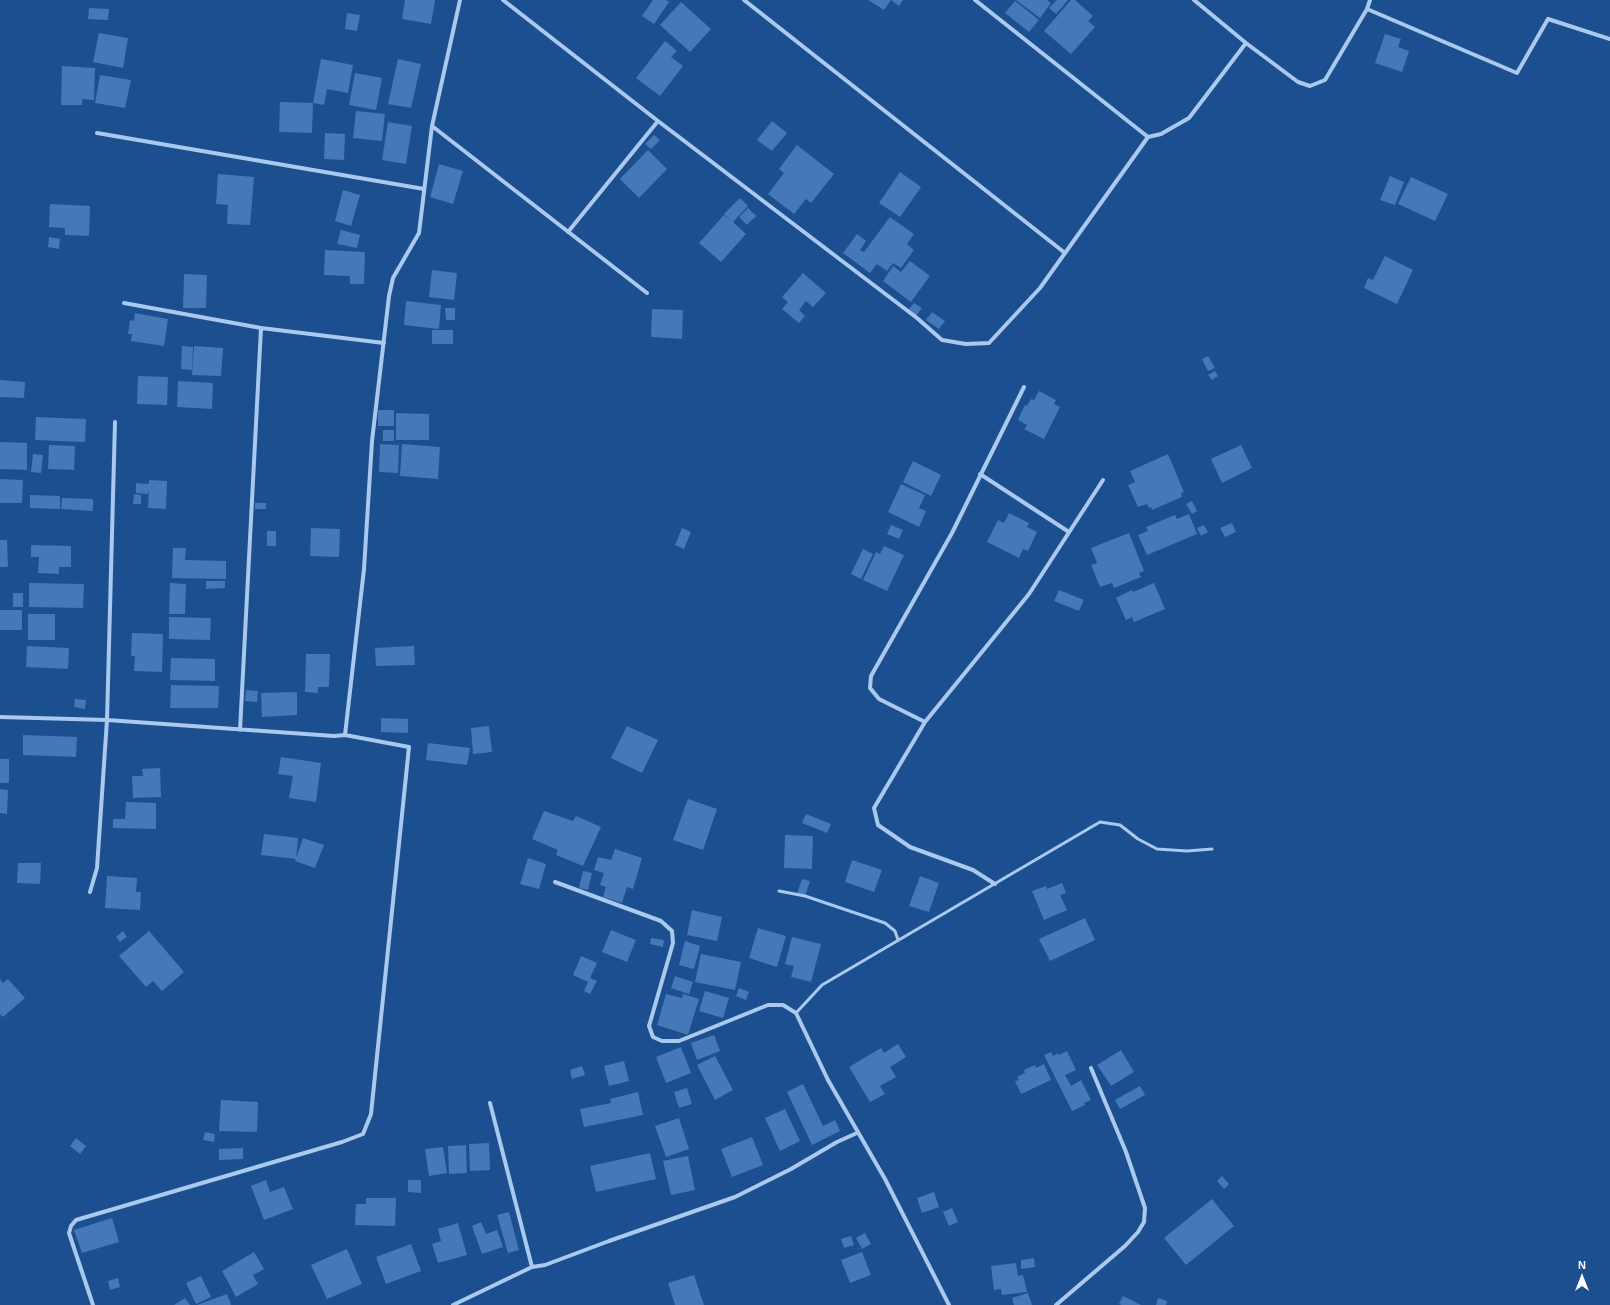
<!DOCTYPE html>
<style>
body{margin:0}
#map{position:relative;width:1610px;height:1305px;overflow:hidden;background:#1b4f8f;font-family:Helvetica,sans-serif}
canvas{display:block}
.north{position:absolute;left:1562px;top:1257px;width:40px;height:40px;-webkit-text-stroke:3px #1b4f8f;paint-order:stroke;rotate:0deg;font-size:11px;font-weight:700;line-height:16px;text-align:center;color:#fff}
.north::after{content:'';display:block;margin:auto;width:14px;height:18px;background:#fff;clip-path:polygon(50% 0,100% 100%,50% 72%,0 100%)}
</style>
<div id="map">
<canvas width="1610" height="1305"></canvas>
<div class="north">N</div>
</div>
<script>
const c = document.querySelector('canvas').getContext('2d');
c.lineJoin = 'round';
function paint(path, color) { c.fillStyle = color; c.fill(path, 'evenodd'); }
const poly = rows => new Path2D(rows.map(r => 'M' + r).join(''));
function stroke(path, color, width, dash) { c.strokeStyle = color; c.lineWidth = width; c.lineCap = dash ? 'butt' : 'round'; c.setLineDash(dash || []); c.stroke(path); }
paint(poly([
 [405,0,435,0,431,24,402,19],
 [653,0,666,0,669,2,654,24,642,16],
 [868,0,903,0,899,6,891,0,884,10],
 [1016,0,1047,0,1051,3,1040,18],
 [1057,0,1068,0,1056,14,1049,8],
 [1071,0,1075,0,1093,16,1088,21,1095,27,1071,54,1044,31],
 [1015,1,1039,20,1029,32,1005,13],
 [681,2,711,29,690,52,660,25],
 [89,8,109,9,108,20,88,19],
 [347,13,360,15,357,31,345,29],
 [99,33,128,38,123,68,93,62],
 [1385,34,1401,39,1398,47,1409,51,1402,72,1375,63],
 [665,41,677,51,671,57,683,66,660,96,636,78],
 [321,59,353,65,348,93,327,89,324,105,313,103],
 [398,59,421,64,411,108,388,104],
 [62,66,95,68,94,100,82,99,82,105,61,105],
 [355,73,382,78,376,110,349,105],
 [100,75,131,80,125,108,95,103],
 [280,102,313,103,312,133,279,132],
 [356,111,385,114,382,141,353,138],
 [772,121,787,133,772,151,757,140],
 [388,122,412,126,406,164,382,160],
 [325,133,345,134,344,160,324,159],
 [654,135,660,140,651,149,645,144],
 [797,145,834,174,811,203,806,199,794,214,768,194,784,173,779,169],
 [648,150,667,169,639,198,620,179],
 [439,164,463,171,453,204,430,197],
 [900,172,921,187,900,217,879,203],
 [218,174,254,177,250,225,227,224,228,205,216,204],
 [1390,176,1404,182,1395,205,1380,200],
 [1411,177,1448,194,1435,221,1398,204],
 [343,190,360,195,351,226,335,221],
 [740,198,748,206,733,222,746,234,721,262,699,243,724,215,730,220,724,214],
 [50,204,90,206,89,236,65,235,65,228,49,227],
 [748,208,756,216,747,225,739,217],
 [890,217,914,234,907,244,914,250,901,268,893,263,887,271,877,264,870,273,843,253,857,234,866,241,860,250,864,252],
 [341,230,360,235,357,248,337,244],
 [49,237,60,239,59,249,48,247],
 [325,250,365,252,364,284,350,284,350,276,324,275],
 [1385,256,1413,270,1397,304,1364,288,1368,278,1373,280],
 [910,261,930,276,911,302,883,281,893,266,901,272],
 [432,270,457,273,454,300,429,297],
 [803,273,826,293,813,307,806,301,799,310,805,316,799,323,782,309,788,302,782,297],
 [184,274,207,275,206,308,183,308],
 [406,301,441,305,439,329,404,325],
 [914,303,922,308,916,316,908,310],
 [445,308,455,308,455,320,446,320],
 [652,309,683,310,682,339,651,337],
 [932,312,945,321,939,329,926,320],
 [135,313,168,319,164,346,131,341,132,334,128,334,130,320,134,321],
 [432,330,453,330,453,344,432,344],
 [182,346,193,347,192,370,181,369],
 [194,346,223,348,221,376,192,375],
 [1208,356,1215,368,1208,371,1202,359],
 [1215,371,1218,376,1212,380,1208,375],
 [138,376,168,377,167,405,137,404],
 [0,380,25,382,24,398,0,397],
 [178,381,213,383,212,409,177,407],
 [1039,391,1056,400,1054,404,1060,407,1044,439,1024,429,1027,425,1018,420,1025,405,1027,406,1031,399,1034,400],
 [378,410,394,410,394,426,378,426],
 [396,413,429,414,429,440,396,440],
 [36,417,86,419,85,442,35,440],
 [383,430,394,430,394,441,383,441],
 [0,442,27,443,27,470,0,469],
 [380,444,399,445,398,473,379,472],
 [402,444,440,447,438,479,400,476],
 [49,445,75,446,74,470,48,469],
 [1241,445,1252,468,1222,483,1211,459],
 [33,454,43,455,41,473,31,472],
 [1168,454,1184,492,1181,493,1182,497,1152,510,1151,507,1149,508,1147,504,1138,507,1128,485,1135,482,1130,471],
 [913,461,941,475,931,496,903,482],
 [0,479,23,480,22,503,0,503],
 [149,480,167,481,166,509,148,508,149,489,148,494,136,493,136,483,149,484],
 [901,484,925,495,919,508,926,511,919,527,888,512],
 [134,494,141,495,141,504,133,504],
 [30,495,60,496,60,509,30,508],
 [62,498,93,499,93,511,61,509],
 [1192,501,1197,511,1192,514,1186,504],
 [255,503,266,503,266,509,255,509],
 [1009,513,1029,523,1027,527,1037,532,1028,551,1023,549,1019,558,987,542,998,520,1004,523],
 [1189,514,1197,534,1147,555,1138,535,1148,531,1146,527,1175,515,1177,519],
 [1232,523,1236,532,1225,537,1220,528],
 [891,525,903,530,899,539,887,534],
 [1204,525,1208,532,1201,536,1197,528],
 [311,528,340,529,339,557,310,556],
 [682,528,691,532,684,549,675,545],
 [267,531,276,531,276,546,267,546],
 [1129,533,1144,571,1139,573,1141,577,1114,588,1112,583,1100,587,1091,565,1097,563,1091,548],
 [0,540,7,540,8,567,0,567],
 [31,545,71,546,71,567,59,567,59,574,38,573,39,557,31,557],
 [884,546,904,555,887,591,863,580,876,552,880,554],
 [173,548,186,548,185,560,226,561,226,579,172,578],
 [863,549,873,554,861,579,851,574],
 [206,581,225,581,225,588,206,589],
 [29,583,84,584,83,608,29,607],
 [170,583,186,584,185,614,169,614],
 [1154,583,1165,609,1134,622,1132,617,1126,620,1116,598,1132,590,1133,592],
 [1059,590,1084,600,1079,611,1054,601],
 [13,593,23,593,23,607,13,607],
 [0,610,22,610,22,630,0,630],
 [28,614,55,614,55,640,28,640],
 [169,617,211,618,210,640,169,639],
 [132,633,163,634,162,672,134,671,135,656,131,656],
 [27,646,69,648,68,669,26,667],
 [414,646,415,665,376,666,375,648],
 [306,654,330,654,329,687,318,687,318,693,305,692],
 [171,658,215,659,215,681,170,680],
 [171,685,219,686,218,708,170,708],
 [246,690,258,691,257,702,245,701],
 [297,692,297,715,262,717,261,693],
 [75,699,86,700,85,709,74,707],
 [381,718,408,719,408,733,381,732],
 [489,726,492,752,473,754,471,728],
 [627,726,658,740,642,773,611,758],
 [23,735,77,737,76,757,23,755],
 [428,743,470,748,467,765,426,760],
 [281,757,321,763,316,802,289,798,293,776,278,774],
 [0,759,9,759,9,783,0,783],
 [160,768,161,797,133,798,132,776,143,776,142,769],
 [0,789,8,790,7,814,0,813],
 [688,799,717,809,703,850,673,840],
 [126,802,156,803,156,829,113,828,113,819,125,819],
 [544,811,573,821,576,816,601,827,583,866,556,855,558,850,532,839],
 [806,814,831,824,827,833,802,823],
 [264,834,298,838,296,859,261,855],
 [785,835,813,836,812,869,784,868],
 [303,838,324,845,315,868,295,861],
 [615,849,642,858,633,889,627,887,622,903,603,897,606,887,600,885,604,873,594,870,598,857,611,860],
 [528,858,546,864,539,889,520,884],
 [852,860,882,870,874,892,845,882],
 [18,863,41,863,40,884,17,883],
 [583,871,592,873,588,890,579,888],
 [107,876,137,878,136,892,141,892,140,910,105,908],
 [920,876,939,883,929,912,909,906],
 [802,879,810,881,805,896,797,894],
 [1062,883,1066,893,1060,895,1067,910,1044,920,1032,891,1046,886,1047,889],
 [692,910,722,917,717,941,687,935],
 [1085,918,1095,940,1050,961,1039,939],
 [758,928,786,936,777,967,749,958],
 [611,930,636,940,627,962,602,952],
 [123,931,127,937,120,942,116,937],
 [149,931,184,972,162,991,153,981,146,987,119,956],
 [792,937,821,944,811,982,791,977,794,966,785,964],
 [651,938,664,940,663,947,650,944],
 [685,941,700,946,694,969,679,965],
 [701,954,741,962,735,990,695,982],
 [581,956,597,963,590,978,597,981,590,994,584,991,588,982,573,975],
 [675,976,693,982,689,994,671,988],
 [0,979,3,983,8,979,25,998,3,1017,0,1014],
 [739,988,749,992,746,1000,736,996],
 [705,991,729,998,723,1018,699,1011],
 [666,994,682,998,683,994,699,999,688,1035,657,1025],
 [714,1035,720,1051,697,1060,691,1043],
 [898,1044,906,1057,890,1067,896,1077,880,1086,885,1094,870,1102,849,1067,881,1048,884,1053],
 [681,1047,691,1073,666,1083,656,1057],
 [1121,1050,1134,1072,1111,1086,1097,1065],
 [1067,1051,1076,1070,1065,1075,1071,1086,1081,1080,1091,1100,1084,1103,1085,1105,1072,1111,1044,1055,1051,1052,1053,1056,1058,1053,1059,1055],
 [715,1056,733,1090,715,1100,697,1065],
 [624,1061,629,1081,609,1086,604,1066],
 [1044,1064,1051,1080,1021,1094,1015,1081,1019,1080,1017,1077,1025,1073,1024,1070,1035,1065,1036,1068],
 [582,1066,585,1075,572,1079,570,1070],
 [803,1084,823,1126,835,1120,840,1131,812,1145,787,1092],
 [1140,1086,1145,1095,1120,1109,1115,1100],
 [687,1088,692,1104,679,1108,674,1092],
 [638,1092,643,1115,584,1127,580,1109,611,1103,610,1099],
 [221,1100,258,1102,257,1132,219,1131],
 [785,1109,800,1141,780,1151,765,1118],
 [679,1118,689,1149,666,1157,655,1126],
 [205,1132,215,1134,214,1142,203,1140],
 [752,1137,763,1165,732,1177,721,1149],
 [76,1138,86,1146,80,1154,70,1146],
 [489,1143,490,1170,470,1171,469,1144],
 [466,1145,467,1173,449,1174,448,1146],
 [443,1147,447,1173,429,1176,425,1149],
 [243,1148,243,1159,219,1160,219,1149],
 [650,1153,656,1179,596,1192,590,1166],
 [688,1156,695,1190,671,1195,663,1161],
 [1222,1176,1229,1184,1224,1189,1217,1181],
 [266,1180,270,1192,284,1187,293,1209,264,1220,251,1186],
 [408,1180,421,1180,421,1193,408,1192],
 [934,1192,939,1207,922,1213,917,1198],
 [366,1198,396,1198,395,1226,355,1225,356,1204,366,1204],
 [1212,1199,1234,1226,1186,1265,1164,1238],
 [952,1208,958,1222,949,1226,943,1212],
 [509,1212,519,1250,508,1253,497,1215],
 [112,1218,119,1242,82,1253,74,1230],
 [481,1222,486,1234,497,1230,503,1247,482,1254,472,1226],
 [458,1223,467,1255,438,1263,432,1244,441,1241,438,1229],
 [865,1233,871,1244,862,1249,856,1238],
 [851,1236,854,1245,844,1248,841,1239],
 [411,1244,421,1271,386,1284,376,1257],
 [347,1249,362,1284,327,1299,311,1265],
 [254,1252,264,1269,253,1275,258,1284,236,1297,222,1271],
 [862,1252,871,1275,850,1283,841,1260],
 [1034,1258,1035,1267,1021,1269,1021,1260],
 [1016,1263,1018,1276,1023,1275,1027,1292,1002,1295,1001,1289,994,1290,991,1266],
 [694,1275,704,1305,675,1305,668,1283],
 [201,1276,211,1297,196,1304,186,1283],
 [118,1278,120,1287,110,1290,108,1281],
 [1028,1293,1032,1305,1014,1305,1012,1298],
 [227,1294,231,1305,197,1305],
 [1123,1296,1141,1305,1122,1305,1119,1304],
 [185,1298,190,1305,174,1305],
 [1158,1298,1167,1301,1166,1305,1156,1305]
]), '#4478b7');
stroke(poly([
 [779,891,805,896,885,923,895,931,898,940],
 [796,1013,822,985,1100,822,1120,825,1138,839,1157,849,1187,851,1212,849]
]), '#a9c9ee', 3);
stroke(poly([
 [503,0,658,121,917,318,942,340,966,344,989,343,1040,288,1148,137,1161,134,1189,118,1246,43],
 [744,0,1065,253],
 [975,0,1148,137],
 [1194,0,1246,43,1298,82,1310,86,1325,80,1367,9,1370,0],
 [1367,9,1517,73,1548,19,1610,39],
 [432,126,647,293],
 [97,133,424,189],
 [568,232,658,121],
 [124,303,261,328,384,343],
 [980,474,1069,532],
 [0,717,107,720,334,736,345,735,364,569,372,441,389,296,393,278,419,233,432,126,460,0],
 [925,722,879,699,870,688,871,676,952,533,1024,387],
 [240,730,261,328],
 [555,882,661,921,672,931,673,943,649,1026,653,1037,662,1041,679,1041,768,1005,783,1005,796,1013,828,1080,885,1179,949,1305],
 [995,884,973,870,910,847,878,825,874,808,925,722,1029,594,1103,480],
 [90,892,97,868,107,720,115,422],
 [490,1103,532,1267],
 [93,1305,69,1233,71,1226,76,1220,342,1142,363,1134,371,1114,409,747,345,735],
 [453,1305,532,1267,545,1265,609,1241,735,1197,791,1169,837,1142,857,1133],
 [1056,1305,1125,1246,1138,1232,1144,1222,1145,1208,1126,1152,1091,1068]
]), '#a9c9ee', 4);
</script>
